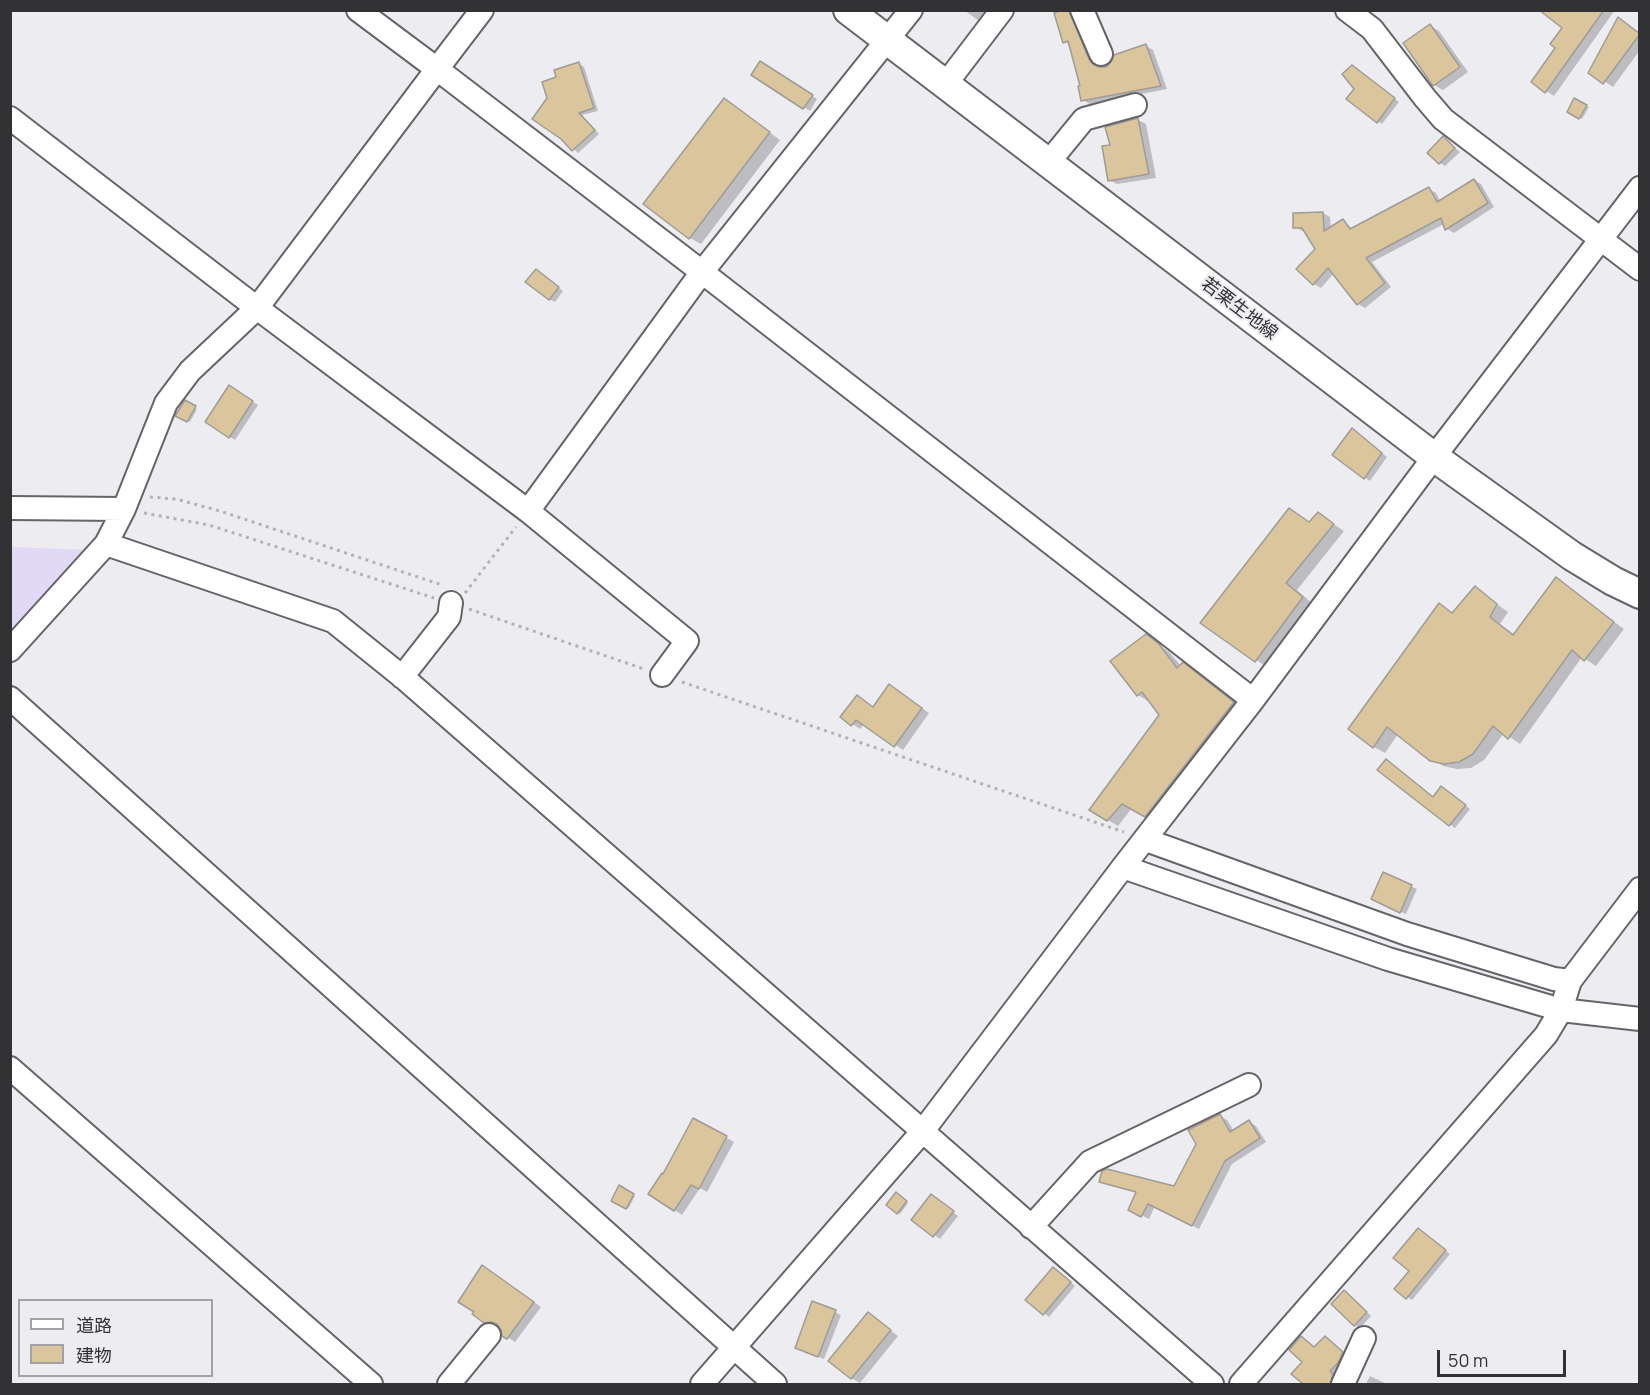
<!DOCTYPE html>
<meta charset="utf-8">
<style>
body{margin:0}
#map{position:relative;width:1650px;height:1395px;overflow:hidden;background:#edecf1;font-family:Manrope,"Noto Sans JP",sans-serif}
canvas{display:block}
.frame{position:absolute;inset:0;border:12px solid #323234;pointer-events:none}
.legend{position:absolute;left:18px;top:1299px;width:195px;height:78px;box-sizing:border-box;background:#edecf1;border:2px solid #a2a2a5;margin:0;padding:8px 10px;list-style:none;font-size:18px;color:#323234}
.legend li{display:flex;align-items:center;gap:12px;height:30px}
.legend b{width:30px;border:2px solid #a2a2a5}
.scale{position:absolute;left:1437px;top:1350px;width:129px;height:27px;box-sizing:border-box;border:3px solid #323234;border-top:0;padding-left:8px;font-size:18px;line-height:21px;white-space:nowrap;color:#323234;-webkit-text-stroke:4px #edecf1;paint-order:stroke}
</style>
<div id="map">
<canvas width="1650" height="1395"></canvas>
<div class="frame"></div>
<ul class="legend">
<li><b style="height:8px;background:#fff"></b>道路</li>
<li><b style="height:16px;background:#dbc59d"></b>建物</li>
</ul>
<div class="scale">50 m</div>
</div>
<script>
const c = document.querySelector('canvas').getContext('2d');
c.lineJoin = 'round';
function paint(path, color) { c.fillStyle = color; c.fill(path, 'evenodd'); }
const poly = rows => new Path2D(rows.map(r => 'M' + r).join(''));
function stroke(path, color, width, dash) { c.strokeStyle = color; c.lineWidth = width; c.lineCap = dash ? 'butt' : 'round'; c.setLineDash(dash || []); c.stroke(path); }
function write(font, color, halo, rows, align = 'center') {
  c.font = font + ' Manrope,"Noto Sans JP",sans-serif'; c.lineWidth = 4.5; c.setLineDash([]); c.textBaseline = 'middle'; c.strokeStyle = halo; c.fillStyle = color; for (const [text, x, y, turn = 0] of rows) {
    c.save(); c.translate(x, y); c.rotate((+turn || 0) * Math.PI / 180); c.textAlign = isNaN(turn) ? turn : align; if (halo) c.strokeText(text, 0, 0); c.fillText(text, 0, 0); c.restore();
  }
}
paint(poly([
 [11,547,90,550,11,636]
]), '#e1d9f6');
paint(poly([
 [964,10,998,10,986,26],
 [1067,10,1075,14,1076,20,1099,68,1108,67,1146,46,1153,50,1167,89,1090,104,1083,100,1082,87,1070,45,1065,42],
 [1541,10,1615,10,1554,96,1533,82,1557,48,1564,28],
 [1627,24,1640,33,1640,50,1613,87,1590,72],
 [1430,26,1439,31,1468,72,1443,90,1434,85],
 [761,63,817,99,810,111,753,74],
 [579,64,584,67,598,111,582,115,599,134,578,153,562,137,549,98,558,78],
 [1357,70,1399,102,1382,124,1378,121],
 [725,100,780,140,701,244,690,238],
 [1575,100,1589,107,1582,119,1569,112],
 [1138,120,1146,124,1156,178,1117,184,1109,180],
 [1443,138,1460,152,1445,166,1440,163],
 [1474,180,1481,184,1494,207,1454,233,1447,229,1444,224,1372,262,1391,287,1365,308,1358,304,1334,273,1321,288,1314,284,1317,249,1306,231,1302,231,1295,227,1323,213,1330,217,1331,229,1343,221,1353,229,1429,189,1436,193,1440,201],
 [541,274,563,291,555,302,549,299],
 [229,387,258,405,235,440,207,422],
 [185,402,197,409,190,422,177,416],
 [1353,430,1387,457,1370,481,1334,455],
 [1318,514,1344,531,1297,590,1314,605,1268,668,1202,622,1310,523],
 [1556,579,1624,629,1596,666,1582,657,1520,744,1504,733,1484,760,1471,768,1457,769,1443,766,1431,759,1398,734,1385,753,1374,747,1439,605,1453,614,1475,588,1508,612,1500,624,1515,635],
 [1146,636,1169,652,1181,666,1193,670,1243,709,1155,822,1132,808,1118,826,1091,810,1161,715,1149,699,1148,701,1138,695],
 [898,691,929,713,903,750,864,724,860,729,842,717,858,697,874,708],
 [1379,770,1434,799,1447,791,1470,809,1455,828],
 [1384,874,1417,889,1406,914,1378,902],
 [1220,1116,1227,1120,1234,1131,1249,1122,1256,1126,1266,1142,1232,1164,1199,1229,1155,1206,1149,1219,1137,1213,1138,1193,1108,1185,1101,1181,1175,1188],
 [694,1120,734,1142,707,1192,700,1188,682,1215,650,1194],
 [620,1187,635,1196,628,1209,613,1200],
 [896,1194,908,1203,900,1214,888,1205],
 [937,1199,958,1216,940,1239,913,1219],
 [1419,1230,1450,1254,1412,1300,1407,1297],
 [490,1271,541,1307,515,1342,504,1335,500,1325,493,1326,485,1321],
 [1059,1272,1075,1286,1049,1317,1044,1313],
 [1345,1292,1371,1316,1360,1328,1354,1325],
 [835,1312,841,1315,824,1359,797,1348],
 [869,1314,898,1336,860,1383,851,1378],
 [1302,1337,1316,1348,1325,1338,1349,1357,1337,1384,1305,1384,1293,1373,1304,1361],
 [1370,1376,1387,1384,1366,1384]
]), '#0003');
const building = poly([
 [1062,10,1069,10,1089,59,1093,64,1099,67,1106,67,1111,62,1114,55,1146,44,1161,86,1081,101,1078,86,1080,86,1068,41,1063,43,1054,13,1062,10],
 [1539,10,1604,10,1545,93,1531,82,1555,48,1550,44,1562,28,1539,10],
 [1618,17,1640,34,1603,84,1588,73,1618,17],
 [1430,24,1460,67,1433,86,1403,43,1430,24],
 [760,61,813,95,803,109,751,75,760,61],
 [579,62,594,108,579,113,595,130,572,151,561,139,532,119,547,98,542,82,556,77,554,70,579,62],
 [1352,65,1395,98,1377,123,1346,99,1354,89,1342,74,1352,65],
 [724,98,770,132,689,239,643,204,724,98],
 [1574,98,1587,105,1579,119,1567,112,1574,98],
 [1138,118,1149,174,1108,181,1102,146,1110,145,1105,127,1138,118],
 [1443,136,1455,148,1439,164,1427,153,1443,136],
 [1474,179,1488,203,1445,230,1441,218,1366,258,1385,283,1357,305,1328,268,1313,285,1296,269,1315,249,1302,228,1293,228,1293,213,1323,212,1324,231,1343,219,1350,229,1429,187,1437,202,1474,179],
 [536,269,559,287,549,300,525,282,536,269],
 [229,385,253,401,229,438,205,422,229,385],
 [185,400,196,406,187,422,175,416,185,400],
 [1352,428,1382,453,1364,479,1332,455,1352,428],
 [1289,508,1309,522,1318,512,1334,524,1286,583,1303,597,1255,662,1200,623,1289,508],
 [1556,577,1614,622,1584,661,1572,650,1508,739,1493,726,1473,754,1459,762,1444,764,1430,761,1387,727,1373,748,1348,729,1439,603,1452,613,1475,586,1497,604,1490,617,1513,635,1556,577],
 [1146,634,1159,644,1177,668,1183,662,1234,702,1145,817,1122,804,1107,821,1089,810,1159,715,1142,692,1137,696,1110,661,1146,634],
 [889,684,922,708,894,747,856,720,851,726,840,717,857,695,873,707,889,684],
 [1386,759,1433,797,1441,786,1466,805,1449,826,1377,770,1386,759],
 [1383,872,1412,885,1400,913,1371,899,1383,872],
 [1220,1114,1230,1132,1249,1120,1260,1138,1225,1161,1192,1226,1148,1204,1141,1217,1128,1210,1136,1192,1099,1182,1102,1171,1107,1169,1174,1186,1196,1144,1188,1130,1220,1114],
 [693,1118,727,1136,699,1189,691,1185,674,1211,648,1194,662,1173,663,1174,693,1118],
 [619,1185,634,1194,626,1209,611,1201,619,1185],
 [896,1192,907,1201,897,1214,886,1205,896,1192],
 [931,1194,954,1211,933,1237,911,1220,931,1194],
 [1418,1228,1446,1250,1406,1299,1394,1289,1409,1271,1393,1258,1418,1228],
 [482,1265,534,1302,507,1339,502,1336,501,1330,497,1324,491,1322,484,1323,472,1314,474,1312,458,1302,482,1265],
 [1053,1267,1071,1282,1043,1315,1025,1300,1053,1267],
 [1344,1290,1367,1312,1354,1326,1331,1304,1344,1290],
 [812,1301,836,1310,818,1357,795,1348,812,1301],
 [868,1312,891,1330,851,1379,828,1361,868,1312],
 [1301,1336,1314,1347,1325,1336,1343,1352,1338,1363,1330,1371,1333,1374,1330,1384,1303,1384,1291,1374,1302,1362,1289,1350,1301,1336]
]);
paint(building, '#dbc59d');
stroke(building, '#9e9c97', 1.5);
const minor = poly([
 [358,10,437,69,482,10],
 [1082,10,1101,54],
 [1347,10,1372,29,1425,98,1443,119,1640,269],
 [945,85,1002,10],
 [10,118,257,308,528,511,687,641,662,675],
 [1048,163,1084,119,1135,105],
 [10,508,124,509],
 [528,511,702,272,911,10],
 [106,544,333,621,405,679,1212,1384],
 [10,650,106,544,124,509,166,403,190,371,257,308,437,69,702,272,1253,700],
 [402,677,449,617,451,603],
 [10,698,775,1384],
 [1146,840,1407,934,1554,979,1570,981],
 [1123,867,1388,959,1561,1010,1640,1019],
 [10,1068,371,1384],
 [1031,1227,1090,1162,1249,1085],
 [449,1384,489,1335],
 [702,1384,922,1132,1123,867,1253,700,1434,457,1640,188],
 [1241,1384,1546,1035,1561,1010,1570,981,1640,889],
 [1343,1384,1364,1338]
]);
const major = poly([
 [848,10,1434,457,1572,556,1613,581,1640,594]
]);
stroke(minor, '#656468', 26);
stroke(major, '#656468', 32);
stroke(poly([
 [150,497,176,499,220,511,442,585],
 [144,513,209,525,434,598],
 [465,593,516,527],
 [469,609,644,669],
 [682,682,1124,832]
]), '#b3b2b6', 3, [3, 4.5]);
stroke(minor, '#fff', 22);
stroke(major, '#fff', 28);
write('18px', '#323234', '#edecf1', [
 ["若栗生地線",1239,309,37]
]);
</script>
